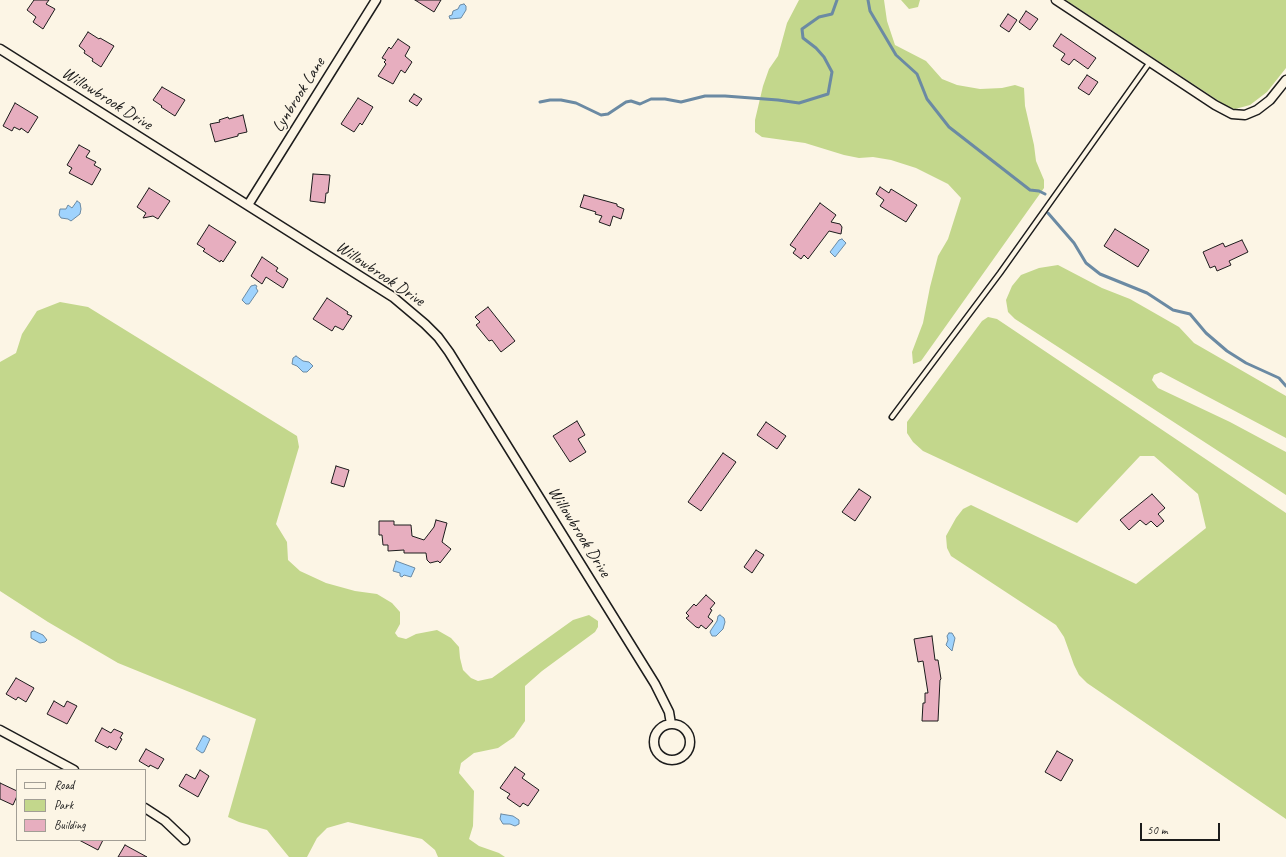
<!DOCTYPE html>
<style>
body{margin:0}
#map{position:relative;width:1286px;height:857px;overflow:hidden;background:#fcf5e5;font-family:Caveat,sans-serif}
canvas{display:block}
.legend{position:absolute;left:16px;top:769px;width:130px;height:72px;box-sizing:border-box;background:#fcf5e5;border:1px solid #a29e95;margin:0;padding:5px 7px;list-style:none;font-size:12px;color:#1c1c1c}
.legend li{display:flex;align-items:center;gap:8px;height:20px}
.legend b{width:20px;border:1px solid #a29e95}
.scale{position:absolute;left:1140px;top:823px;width:80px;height:18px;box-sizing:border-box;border:2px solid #1c1c1c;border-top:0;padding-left:5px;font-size:12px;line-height:14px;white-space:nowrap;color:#1c1c1c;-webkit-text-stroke:3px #fcf5e5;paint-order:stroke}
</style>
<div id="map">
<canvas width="1286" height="857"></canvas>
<ul class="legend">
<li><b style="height:5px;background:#fcf5e5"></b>Road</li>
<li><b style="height:11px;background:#c3d78c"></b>Park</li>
<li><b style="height:11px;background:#e7aebf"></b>Building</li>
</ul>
<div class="scale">50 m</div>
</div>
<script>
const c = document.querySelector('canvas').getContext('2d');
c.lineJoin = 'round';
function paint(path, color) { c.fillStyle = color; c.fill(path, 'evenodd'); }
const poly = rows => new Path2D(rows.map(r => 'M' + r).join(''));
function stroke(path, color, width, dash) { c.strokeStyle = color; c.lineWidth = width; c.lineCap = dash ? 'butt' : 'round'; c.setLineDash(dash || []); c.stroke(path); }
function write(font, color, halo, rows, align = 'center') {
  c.font = font + ' Caveat,sans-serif'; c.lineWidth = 3.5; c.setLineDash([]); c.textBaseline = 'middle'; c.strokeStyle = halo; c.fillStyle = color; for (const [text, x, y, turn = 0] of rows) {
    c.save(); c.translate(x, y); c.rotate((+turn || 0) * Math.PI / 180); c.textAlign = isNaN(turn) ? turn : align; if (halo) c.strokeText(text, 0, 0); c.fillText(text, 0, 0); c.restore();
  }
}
paint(poly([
 [799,0,884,0,887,21,895,45,926,61,942,79,957,85,980,89,1002,88,1015,85,1024,88,1025,106,1034,145,1036,161,1044,180,1044,188,921,361,913,364,912,352,923,323,930,287,938,256,948,239,961,198,948,184,916,168,891,160,873,157,859,158,844,155,805,143,762,137,755,132,755,120,763,86,769,69,778,56,787,23],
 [901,0,920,0,918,7,909,9],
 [1066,0,1286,0,1286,68,1267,92,1250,105,1235,109,1228,107],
 [1058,265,1102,288,1130,299,1179,327,1194,343,1286,396,1286,438,1161,372,1154,375,1152,380,1158,388,1230,422,1286,452,1286,495,1015,319,1008,312,1006,300,1012,286,1021,275,1039,268],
 [60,302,88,307,297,436,299,447,276,524,287,542,288,560,300,571,326,583,355,591,377,594,392,603,400,612,400,624,395,633,398,637,406,639,416,634,437,630,451,638,459,647,460,658,463,670,471,678,478,681,492,678,573,620,589,615,598,621,598,627,595,632,542,671,525,686,525,721,514,737,498,748,474,753,461,763,459,773,474,791,473,826,469,839,479,846,499,853,505,857,438,857,435,850,422,839,348,822,327,828,317,838,307,857,289,857,267,830,239,822,228,817,256,719,118,663,48,622,0,591,0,362,16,353,22,334,37,311],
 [988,317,997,319,1286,513,1286,819,1087,683,1079,675,1074,665,1064,637,1056,625,951,556,947,548,946,536,956,518,963,509,971,505,1136,584,1206,528,1198,494,1154,456,1140,456,1077,523,923,451,913,442,907,433,907,422,982,321]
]), '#c3d78c');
const water = poly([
 [464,4,466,6,466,10,461,18,450,19,449,16,452,15,453,11,458,9,460,5,464,4],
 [77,201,80,203,81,209,80,214,71,221,68,219,61,218,59,215,60,209,66,209,68,205,72,208,77,201],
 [842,239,846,243,835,257,830,252,839,240,842,239],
 [255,285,257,286,256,288,258,291,249,304,246,304,242,300,251,286,255,285],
 [296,356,303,361,309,362,313,366,307,372,303,372,297,366,292,364,293,358,296,356],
 [396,561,415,568,411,577,404,575,402,577,400,576,400,573,393,571,396,561],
 [720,615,724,618,725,622,723,629,716,636,712,636,710,632,711,630,717,621,718,616,720,615],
 [34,631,43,635,47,640,45,642,40,643,31,638,31,632,34,631],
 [949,633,952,633,955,638,952,651,946,645,948,640,947,636,949,633],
 [203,736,205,736,210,739,204,752,202,753,196,749,203,736],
 [501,814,513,816,519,820,519,824,515,826,510,824,503,824,500,819,501,814]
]);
paint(water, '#9fd3fd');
stroke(water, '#6b8aa3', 1);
stroke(poly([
 [868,0,870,11,896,55,917,74,927,99,949,127,1030,190,1039,191,1045,194],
 [540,102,550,100,561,100,576,103,601,115,608,114,626,102,631,101,640,104,651,99,665,99,681,102,705,96,725,96,778,100,799,103,828,94,832,72,824,57,816,48,803,38,802,29,819,17,832,14,837,0],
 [1048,213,1074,243,1086,263,1100,274,1147,293,1173,310,1190,314,1206,333,1227,351,1246,363,1279,378,1286,386]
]), '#6b8aa3', 3);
const building = poly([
 [34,0,49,0,46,4,55,9,43,29,33,22,36,17,27,10,34,0],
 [415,0,441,0,434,12,415,0],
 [1026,11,1038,19,1030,30,1019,22,1026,11],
 [1008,14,1017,20,1009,32,1000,26,1008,14],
 [88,32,99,39,100,38,114,46,101,67,92,61,93,59,84,53,85,51,84,50,79,46,88,32],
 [1061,34,1096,58,1088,69,1074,59,1069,65,1061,60,1065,54,1053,46,1061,34],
 [398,39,410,47,405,56,412,62,405,73,401,70,393,84,378,76,386,64,384,62,386,60,382,58,389,47,391,49,398,39],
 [1087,75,1098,82,1089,95,1078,88,1087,75],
 [162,87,185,100,175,116,161,107,162,106,153,100,162,87],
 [414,94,422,99,417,106,409,101,414,94],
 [358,98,373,107,362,125,360,123,354,132,341,124,358,98],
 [15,103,38,117,28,133,21,128,20,130,14,127,12,131,3,126,15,103],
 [243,115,247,132,238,134,238,136,215,142,210,124,220,122,219,120,228,117,229,119,243,115],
 [79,145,90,151,86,157,96,162,94,165,101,169,92,185,69,173,72,168,67,165,79,145],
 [313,174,330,175,328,193,326,193,325,203,310,201,313,174],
 [880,187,889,193,891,189,917,205,906,222,880,206,884,200,876,194,880,187],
 [149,188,170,201,158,219,153,216,143,218,146,213,137,207,149,188],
 [584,195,617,204,617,206,624,209,621,219,613,216,610,226,599,222,602,216,595,214,596,212,580,207,584,195],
 [820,203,836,215,831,222,840,224,842,227,841,234,829,231,808,259,804,255,801,259,793,253,796,249,790,245,820,203],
 [209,225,236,242,223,262,221,260,220,262,203,251,205,249,197,244,209,225],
 [1115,229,1149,250,1138,267,1104,246,1115,229],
 [1242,240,1248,252,1229,261,1231,265,1217,271,1215,266,1210,268,1203,252,1223,243,1225,247,1242,240],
 [262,257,278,268,276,271,288,279,283,288,266,277,262,284,251,276,262,257],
 [327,298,348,312,347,314,352,316,343,330,335,326,332,331,313,319,327,298],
 [488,307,515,341,501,352,492,340,489,341,476,325,480,322,475,317,488,307],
 [577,421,585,435,578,439,586,452,570,462,553,436,577,421],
 [766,422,786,436,777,449,757,435,766,422],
 [723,453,736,462,701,511,688,502,723,453],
 [336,466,349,470,344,487,331,483,336,466],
 [859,489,871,497,855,521,842,512,859,489],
 [1152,494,1165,508,1158,514,1164,521,1157,527,1151,521,1146,525,1140,520,1129,530,1120,520,1152,494],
 [436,520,447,523,442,542,451,549,440,563,438,561,430,563,427,560,426,553,404,553,404,550,388,551,388,545,383,545,382,535,379,535,379,521,394,521,394,525,411,525,412,536,424,540,434,527,436,520],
 [756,550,764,555,752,573,744,567,756,550],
 [706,595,715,603,710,609,712,610,708,617,713,621,706,629,701,625,699,628,696,627,686,618,689,616,686,613,694,604,696,606,706,595],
 [932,636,935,660,938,660,941,679,940,680,938,721,922,721,923,703,925,703,925,693,928,693,923,661,918,662,914,639,932,636],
 [16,678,34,688,26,702,18,697,16,700,6,694,16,678],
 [54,701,64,707,67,701,77,706,67,724,47,714,54,701],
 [102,728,111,733,114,729,123,733,120,738,122,739,116,750,109,746,108,748,95,741,102,728],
 [146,749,164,759,158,769,150,765,149,767,139,761,146,749],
 [1057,751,1073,760,1061,781,1045,772,1057,751],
 [515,767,525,774,522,778,539,790,528,806,523,803,520,807,507,798,510,794,500,788,515,767],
 [200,770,209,776,198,797,179,786,186,774,195,779,200,770],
 [0,783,17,791,17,796,13,805,0,799,0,783],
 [79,840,103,840,98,850,79,840],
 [125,845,147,857,118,857,125,845]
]);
paint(building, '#e7aebf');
stroke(building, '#1c1c1c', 1);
const lane = poly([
 [892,417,1000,273,1150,62]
]);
const street = poly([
 [1056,0,1215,105,1232,114,1245,115,1257,110,1270,100,1286,80],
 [0,49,393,297,425,324,438,337,449,352,655,684,669,712,671,724],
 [248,205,376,0],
 '654 742a18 18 0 1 1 36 0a18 18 0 1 1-36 0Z',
 [0,730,74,770],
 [145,808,165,821,185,840]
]);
stroke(lane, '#1c1c1c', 7);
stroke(street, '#1c1c1c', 11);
stroke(lane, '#fcf5e5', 4);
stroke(street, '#fcf5e5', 8);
write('17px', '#1c1c1c', '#fcf5e5', [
 ["Lynbrook Lane",299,95,-58],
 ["Willowbrook Drive",107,99,32],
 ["Willowbrook Drive",380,274,34],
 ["Willowbrook Drive",579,532,58]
]);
</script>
